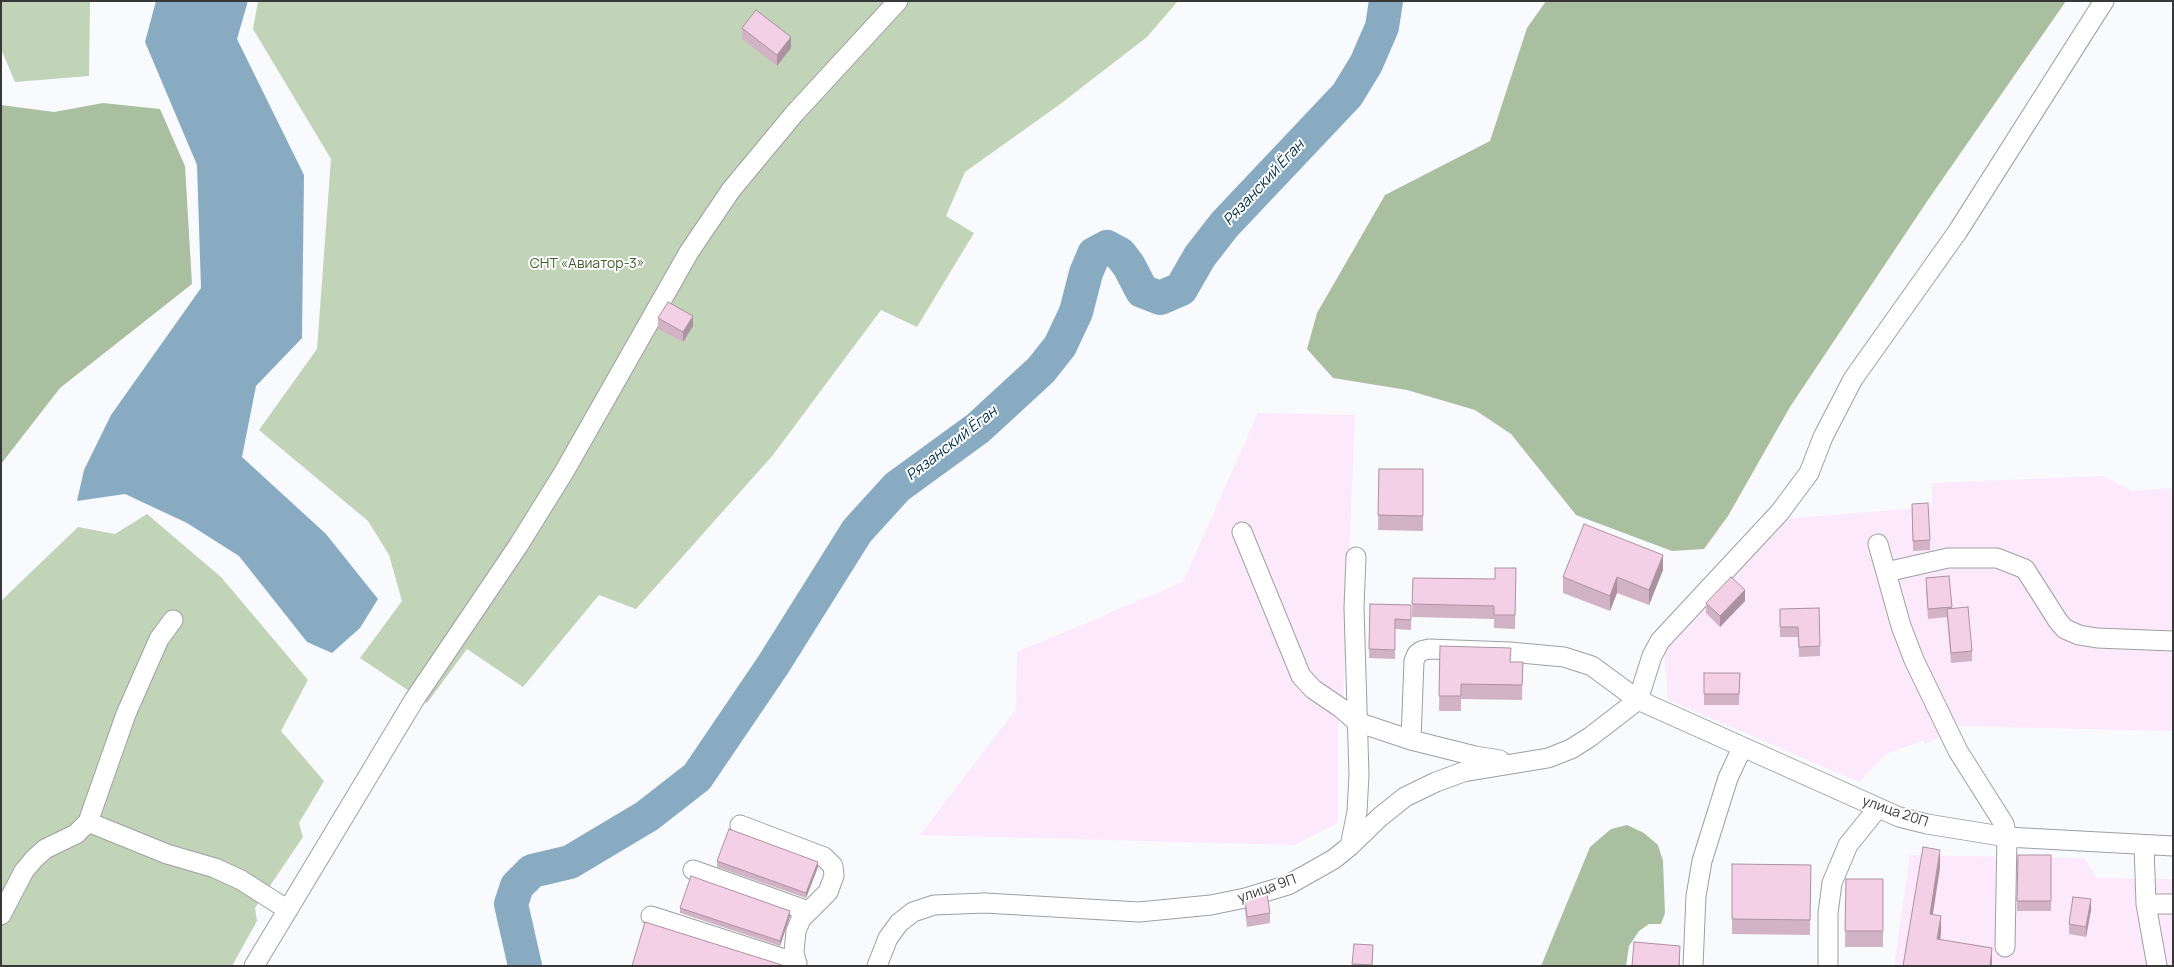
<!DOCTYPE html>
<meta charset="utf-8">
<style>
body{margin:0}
#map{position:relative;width:2174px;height:967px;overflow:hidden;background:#f9fafe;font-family:Manrope,sans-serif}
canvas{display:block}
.frame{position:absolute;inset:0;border:2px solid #383839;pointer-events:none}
</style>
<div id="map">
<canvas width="2174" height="967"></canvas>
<div class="frame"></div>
</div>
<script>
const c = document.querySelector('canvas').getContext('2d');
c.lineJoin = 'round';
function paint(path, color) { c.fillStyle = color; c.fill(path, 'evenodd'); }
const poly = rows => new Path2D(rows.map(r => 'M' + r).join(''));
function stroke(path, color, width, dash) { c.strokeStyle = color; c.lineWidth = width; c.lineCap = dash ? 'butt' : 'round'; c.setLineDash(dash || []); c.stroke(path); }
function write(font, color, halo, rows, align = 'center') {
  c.font = font + ' Manrope,sans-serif'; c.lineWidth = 4; c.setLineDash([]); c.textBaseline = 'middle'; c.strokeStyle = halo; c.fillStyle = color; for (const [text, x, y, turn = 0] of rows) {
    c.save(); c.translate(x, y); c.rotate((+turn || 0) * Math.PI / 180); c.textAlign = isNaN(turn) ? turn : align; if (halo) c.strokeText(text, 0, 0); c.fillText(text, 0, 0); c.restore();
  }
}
paint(poly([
 [1258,413,1355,415,1343,704,1338,711,1338,823,1294,845,920,835,1016,709,1017,652,1183,582],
 [2103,476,2132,491,2173,488,2173,731,1955,726,1942,736,1925,744,1923,741,1888,753,1859,782,1668,700,1664,653,1782,519,1932,507,1932,483],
 [1910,855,2084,858,2097,878,2173,879,2173,966,1894,966]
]), '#fceafc');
paint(poly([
 [1,1,90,1,89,76,15,82,1,49],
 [258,1,1178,1,1147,37,1059,105,965,172,946,216,974,233,917,327,881,310,773,455,636,609,599,595,523,687,467,649,427,703,360,658,402,601,389,555,368,521,259,430,317,349,331,159,253,29],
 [147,514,221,577,308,680,281,731,324,781,299,823,303,837,255,908,257,921,232,966,1,966,1,601,78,527,115,534]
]), '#c1d4b7');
paint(poly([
 [1546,1,2066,1,1928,200,1790,407,1728,516,1704,549,1672,551,1576,515,1511,434,1475,410,1407,390,1333,378,1307,349,1317,313,1385,195,1490,141,1527,28],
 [103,103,160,109,185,166,192,284,60,388,1,464,1,105,54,112],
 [1627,825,1644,833,1658,845,1663,861,1665,913,1661,924,1649,924,1639,931,1629,946,1626,966,1541,966,1590,847,1611,829]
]), '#aabf9f');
paint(poly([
 [156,1,248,1,237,39,304,175,302,338,256,386,242,457,326,534,378,599,360,628,332,653,307,642,239,556,187,523,125,494,77,501,84,470,111,415,201,288,197,165,145,42]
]), '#88abc2');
stroke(poly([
 [525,966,511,904,517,886,532,871,570,862,647,816,697,777,773,665,857,531,897,487,978,428,1041,370,1060,346,1076,312,1086,273,1094,254,1107,247,1120,254,1129,266,1142,291,1160,298,1181,289,1200,256,1225,224,1347,95,1366,64,1382,27,1386,1]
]), '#88abc2', 34);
const minor = poly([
 [1242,532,1301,676,1313,689,1341,708,1357,722,1411,740,1475,756,1500,760],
 [1878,544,1901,626,1914,660,1958,751,2004,824,2007,837,2005,947],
 [1886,572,1948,558,1997,558,2025,569,2058,621,2065,629,2079,635,2097,638,2173,641],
 [173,620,159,639,126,714,88,822,167,854,215,868,241,880,288,910],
 [1638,700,1652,656,1660,641,1780,512,1809,473,1823,437,1853,379,1958,231,2104,1],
 [1411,740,1414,661,1417,654,1421,651,1429,649,1510,652,1564,657,1592,666,1638,700,1899,817,1927,824,2007,837,2173,846],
 [740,825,824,857,833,866,834,876,828,892,801,919,796,931,794,952,797,966],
 [2144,845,2146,904,2157,966],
 [1350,846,1357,812,1359,775,1354,608,1356,557],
 [693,870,808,911],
 [2146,904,2173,904],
 [1,915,24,871,34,859,45,849,76,834,88,822],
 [651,916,797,963],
 [254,966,414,700,518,546,564,472,689,252,731,190,794,114,898,1],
 [877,966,888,938,899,923,913,912,934,905,985,903,1139,912,1211,905,1245,898,1288,885,1334,859,1350,846,1380,817,1405,797,1436,782,1463,772,1548,758,1571,749,1590,737,1638,700],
 [1693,966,1696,896,1702,861,1728,778,1742,748],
 [1828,966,1828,913,1832,883,1848,845,1877,809]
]);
stroke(minor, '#9e9fa3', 21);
stroke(minor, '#fff', 19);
paint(poly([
 [742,28,791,48,777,66,742,39],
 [658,318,693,326,683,342,658,329],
 [1379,469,1423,469,1423,531,1378,530],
 [1912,504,1930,540,1930,550,1913,551],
 [1516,568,1515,629,1494,628,1494,619,1412,617,1413,578,1495,579],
 [1663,570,1649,605,1617,593,1610,611,1563,593,1563,577],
 [1949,576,1952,609,1972,651,1972,661,1951,663,1947,617,1928,619,1926,588,1926,578],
 [1745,601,1720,627,1706,613,1706,603],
 [1370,604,1411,605,1411,630,1395,629,1395,659,1369,658],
 [1819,608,1820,656,1799,657,1798,637,1780,637,1780,609],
 [1440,646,1511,662,1523,662,1522,700,1461,699,1461,711,1439,711],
 [1704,673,1740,673,1739,705,1704,705],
 [2018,855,2051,855,2051,911,2017,911],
 [717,861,818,867,806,898,717,867],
 [1732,864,1811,865,1810,935,1732,934],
 [1846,879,1883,879,1883,947,1845,947],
 [1245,899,1270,913,1270,923,1247,927,1245,910],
 [680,908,790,916,780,946,680,913],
 [2091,910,2086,937,2069,934,2069,924],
 [1354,944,1373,950,1372,966,1352,966]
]), '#d2b3c6');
paint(poly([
 [791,37,791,48,777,66,777,55],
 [693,316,693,326,683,342,683,332],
 [1663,555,1663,570,1649,605,1649,590],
 [1617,577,1617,593,1610,611,1610,596],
 [1745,590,1745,601,1720,627,1720,616],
 [1940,850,1940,868,1930,933,1930,914],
 [818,862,818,867,806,898,806,893],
 [2091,899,2091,910,2086,937,2086,927],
 [790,911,790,916,780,946,780,941],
 [1941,916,1941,934,1937,958,1937,939],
 [1680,946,1680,966,1679,966],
 [1992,948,1992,966,1990,966]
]), '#ab92a1');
const building = poly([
 [756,10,791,37,777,55,742,28,756,10],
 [668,302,693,316,683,332,658,318,668,302],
 [1379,469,1423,469,1423,516,1378,515,1379,469],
 [1928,503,1930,540,1913,541,1912,504,1928,503],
 [1584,524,1663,555,1649,590,1617,577,1610,596,1563,577,1584,524],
 [1495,568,1516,568,1515,615,1494,615,1494,606,1412,604,1413,578,1495,579,1495,568],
 [1949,576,1952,607,1928,609,1926,578,1949,576],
 [1731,577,1745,590,1720,616,1706,603,1731,577],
 [1370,604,1411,605,1411,620,1395,619,1395,650,1369,649,1370,604],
 [1968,607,1972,651,1951,653,1947,609,1968,607],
 [1819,608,1820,646,1799,647,1798,627,1780,627,1780,609,1819,608],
 [1440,646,1511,648,1510,662,1523,662,1522,685,1461,684,1461,696,1439,696,1440,646],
 [1704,673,1740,673,1739,694,1704,694,1704,673],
 [729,829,818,862,806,893,717,861,729,829],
 [1923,847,1940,850,1930,914,1941,916,1937,939,1992,948,1990,966,1903,966,1923,847],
 [2018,855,2051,855,2051,901,2017,901,2018,855],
 [1732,864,1811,865,1810,920,1732,919,1732,864],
 [691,876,790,911,780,941,680,908,691,876],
 [1846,879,1883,879,1883,931,1845,931,1846,879],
 [1267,894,1270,913,1247,917,1245,899,1267,894],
 [2073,897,2091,899,2086,927,2069,924,2073,897],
 [645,922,782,965,782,966,632,966,645,922],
 [1634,942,1680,946,1679,966,1632,966,1634,942],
 [1354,944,1373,945,1372,965,1352,964,1354,944]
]);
paint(building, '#f4d0e6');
stroke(building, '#ab92a1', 1);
write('14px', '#405e2f', '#fff', [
 ["СНТ «Авиатор-3»",587,264]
]);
write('14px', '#383839', '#fff', [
 ["улица 20П",1895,812,19],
 ["улица 9П",1267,889,-19]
]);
write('italic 15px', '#002d45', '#fff', [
 ["Рязанский Ёган",1264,183,-47],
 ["Рязанский Ёган",952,444,-38]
]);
</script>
